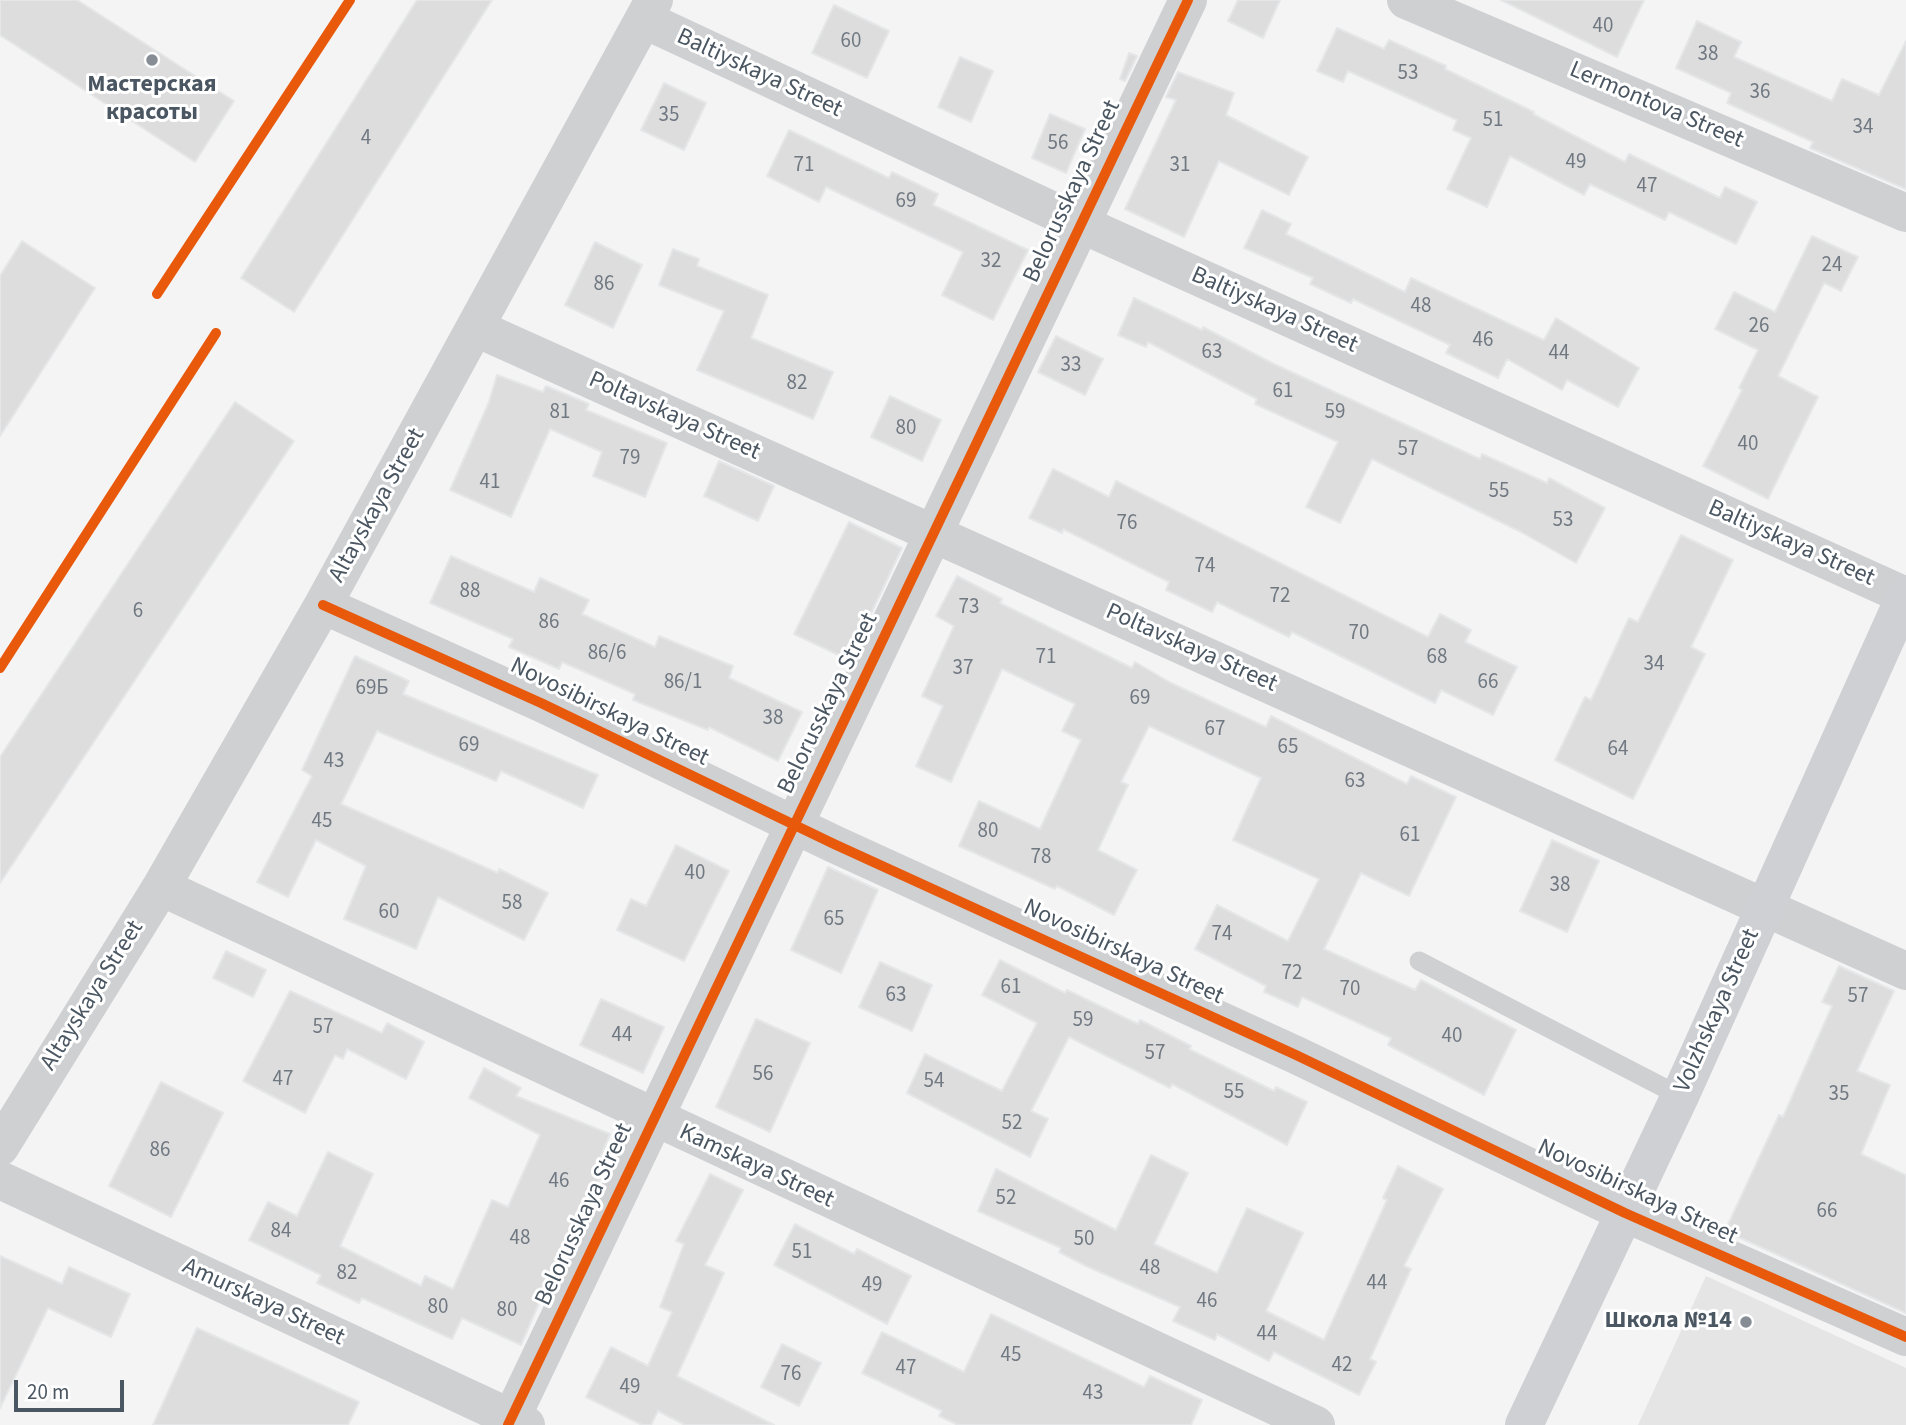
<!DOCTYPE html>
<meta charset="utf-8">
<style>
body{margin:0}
#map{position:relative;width:1906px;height:1425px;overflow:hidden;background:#f4f4f4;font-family:"Source Sans 3",sans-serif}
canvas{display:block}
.scale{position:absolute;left:14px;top:1380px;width:110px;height:32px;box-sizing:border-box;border:4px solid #4a5661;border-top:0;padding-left:9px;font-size:21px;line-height:24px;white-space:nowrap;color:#4a5661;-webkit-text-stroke:5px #fff;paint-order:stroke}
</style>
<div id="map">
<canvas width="1906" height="1425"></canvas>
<div class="scale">20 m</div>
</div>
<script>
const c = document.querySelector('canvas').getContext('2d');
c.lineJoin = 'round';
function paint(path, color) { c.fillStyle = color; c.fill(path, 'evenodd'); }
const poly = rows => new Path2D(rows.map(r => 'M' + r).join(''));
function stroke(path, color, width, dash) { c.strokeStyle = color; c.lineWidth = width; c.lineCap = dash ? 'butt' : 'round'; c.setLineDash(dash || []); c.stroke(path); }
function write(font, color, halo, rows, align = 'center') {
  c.font = font + ' "Source Sans 3",sans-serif'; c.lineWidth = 6; c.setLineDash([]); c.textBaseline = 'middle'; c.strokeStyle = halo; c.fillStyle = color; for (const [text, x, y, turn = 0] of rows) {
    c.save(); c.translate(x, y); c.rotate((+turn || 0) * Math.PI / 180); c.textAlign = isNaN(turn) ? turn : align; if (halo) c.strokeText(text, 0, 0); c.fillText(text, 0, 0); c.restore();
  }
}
paint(poly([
 [1706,1276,1906,1368,1906,1425,1638,1425]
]), '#e6e5e6');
const building = poly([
 [0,0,77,0,234,101,195,162,0,35,0,0],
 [417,0,492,0,294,312,241,278,417,0],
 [1238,0,1280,0,1263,38,1228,21,1238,0],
 [1501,0,1644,0,1617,57,1501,0],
 [834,5,889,31,867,78,812,53,834,5],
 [1697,21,1741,42,1734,57,1832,101,1842,79,1879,95,1906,41,1906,189,1810,148,1813,142,1727,103,1731,93,1676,68,1697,21],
 [1337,28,1384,49,1389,40,1446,66,1445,69,1534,112,1533,114,1625,162,1629,154,1720,198,1725,187,1757,202,1736,244,1669,212,1665,220,1590,184,1584,195,1510,156,1487,207,1447,189,1471,138,1453,130,1457,120,1348,71,1343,82,1317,71,1337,28],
 [1129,53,1137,56,1125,81,1120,79,1129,53],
 [960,57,993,71,971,122,938,107,960,57],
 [1178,72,1234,93,1226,115,1308,157,1289,195,1219,161,1184,237,1125,209,1176,100,1166,97,1178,72],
 [664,83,706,103,684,150,641,130,664,83],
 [1050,114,1085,129,1066,173,1032,158,1050,114],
 [789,130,889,178,892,172,938,194,933,205,1028,250,993,320,942,295,963,252,826,187,819,202,767,176,789,130],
 [1262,210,1291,224,1286,234,1405,292,1411,278,1544,340,1556,318,1639,368,1618,407,1567,380,1562,390,1507,359,1498,378,1446,353,1450,345,1353,299,1351,303,1310,284,1313,278,1244,248,1262,210],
 [1812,236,1858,257,1841,291,1824,283,1778,376,1818,397,1768,499,1703,466,1742,390,1739,388,1758,350,1715,329,1734,292,1775,312,1812,236],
 [22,241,95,288,0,436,0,276,22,241],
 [595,242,642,265,613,328,565,305,595,242],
 [673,249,699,259,697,266,768,295,751,338,833,372,813,419,697,370,724,311,659,285,673,249],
 [1134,298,1202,330,1203,327,1274,364,1480,459,1482,454,1547,483,1549,478,1605,508,1576,563,1521,532,1372,459,1340,523,1306,507,1338,442,1255,404,1257,399,1148,342,1146,347,1118,335,1134,298],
 [1056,336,1103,359,1085,395,1038,372,1056,336],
 [497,375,543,392,546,386,589,404,586,410,667,443,645,497,593,476,602,452,550,429,511,517,450,490,489,402,497,375],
 [890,396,941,420,922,461,871,437,890,396],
 [235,402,294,441,0,883,0,757,235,402],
 [719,461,774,486,758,521,704,496,719,461],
 [1053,469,1109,497,1116,481,1428,637,1440,614,1471,630,1465,642,1517,667,1493,715,1441,690,1435,703,1292,632,1289,637,1217,602,1212,612,1166,590,1169,582,1063,529,1062,533,1029,518,1053,469],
 [849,522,902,548,849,660,794,634,849,522],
 [1681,535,1733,560,1691,647,1705,654,1633,799,1555,760,1585,697,1591,700,1629,618,1638,622,1681,535],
 [451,556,534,592,540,578,589,600,582,614,655,647,659,636,733,666,729,678,802,712,778,761,709,727,708,730,633,700,635,694,562,662,559,669,509,647,513,639,430,603,451,556],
 [957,576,1002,599,1000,603,1132,668,1135,662,1171,683,1266,727,1271,716,1407,784,1411,776,1456,797,1409,896,1361,873,1324,949,1415,990,1421,980,1516,1030,1484,1095,1388,1045,1391,1038,1302,997,1298,1007,1264,992,1266,986,1195,949,1217,905,1288,941,1319,879,1233,840,1261,778,1149,726,1121,782,1128,785,1098,850,1137,870,1114,915,1057,886,1055,889,959,846,979,801,1040,829,1081,740,1062,731,1075,704,1002,669,951,782,916,766,943,706,922,696,954,626,936,616,957,576],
 [355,656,409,681,403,694,598,775,583,808,501,771,496,781,377,731,341,804,498,873,499,869,548,893,524,940,438,897,416,949,344,919,366,866,316,840,288,897,257,882,312,776,302,770,355,656],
 [1552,840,1599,861,1567,932,1520,911,1552,840],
 [676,845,729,871,684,961,617,930,631,899,646,906,676,845],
 [828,867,878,890,841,973,791,950,828,867],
 [226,951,266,970,253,997,213,978,226,951],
 [1000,960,1065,993,1067,990,1138,1024,1140,1020,1191,1046,1189,1049,1274,1091,1276,1087,1307,1102,1287,1145,1172,1084,1170,1088,1069,1037,1031,1111,1048,1119,1030,1157,907,1093,925,1054,1002,1091,1037,1023,982,995,1000,960],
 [880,962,932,985,912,1031,859,1007,880,962],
 [1839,966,1894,991,1857,1071,1890,1085,1861,1154,1906,1175,1906,1313,1725,1231,1779,1115,1783,1117,1832,1006,1822,1002,1839,966],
 [290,991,382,1033,387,1023,424,1042,406,1079,347,1049,343,1059,335,1055,305,1113,243,1081,290,991],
 [601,999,664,1027,643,1073,580,1045,601,999],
 [756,1019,810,1043,770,1132,716,1107,756,1019],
 [484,1068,521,1088,516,1096,610,1134,593,1175,600,1179,584,1214,578,1212,521,1345,462,1318,452,1339,362,1298,359,1303,317,1283,321,1275,249,1240,268,1202,297,1216,328,1152,373,1174,340,1246,421,1286,425,1276,453,1289,492,1200,508,1207,540,1135,469,1098,484,1068],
 [161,1082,223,1113,171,1217,109,1186,161,1082],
 [1151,1155,1188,1173,1154,1244,1217,1273,1247,1208,1303,1233,1266,1311,1324,1340,1387,1200,1383,1198,1398,1166,1443,1189,1404,1266,1411,1269,1370,1359,1376,1362,1359,1395,1274,1352,1269,1361,1217,1334,1215,1340,1173,1321,1180,1307,1088,1267,1059,1252,1061,1248,978,1211,996,1169,1116,1230,1151,1155],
 [710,1174,743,1190,705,1265,724,1273,677,1376,774,1425,685,1425,658,1411,651,1425,642,1425,586,1397,611,1347,648,1366,672,1312,660,1307,684,1244,676,1241,710,1174],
 [795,1224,854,1254,857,1249,911,1276,887,1324,774,1265,795,1224],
 [0,1256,62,1284,69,1267,130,1294,111,1337,48,1308,0,1408,0,1256],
 [991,1314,1144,1387,1150,1376,1202,1400,1191,1425,958,1425,939,1416,942,1411,862,1373,882,1332,964,1372,991,1314],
 [197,1328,359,1402,348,1425,153,1425,197,1328],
 [782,1344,821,1363,799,1406,761,1387,782,1344]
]);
paint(building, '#ddddde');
stroke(building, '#e5e6e7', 2);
stroke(poly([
 [157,294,350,0],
 [0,668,216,333]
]), '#bcc7c4', 4.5, [5, 3.5]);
stroke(poly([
 [1419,961,1680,1096]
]), '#ced0d2', 19);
stroke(poly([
 [1406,0,1906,213],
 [645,20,1081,224,1906,596],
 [476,328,1906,971],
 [323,605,541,703,834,844,1296,1055,1625,1213,1906,1337],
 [161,887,1316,1425],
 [0,1147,161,887,323,605,654,0],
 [0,1180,526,1425],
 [508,1425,1188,0]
]), '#ced0d2', 38);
stroke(poly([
 [1524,1425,1680,1096,1906,594]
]), '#ced0d4', 38);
stroke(poly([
 [157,294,350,0],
 [323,605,541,703,834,844,1296,1055,1625,1213,1906,1337],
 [0,668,216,333],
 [508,1425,1188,0]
]), '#e8590c', 10);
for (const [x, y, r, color] of [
 [152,60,7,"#868d94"],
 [1746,1322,7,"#868d94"]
]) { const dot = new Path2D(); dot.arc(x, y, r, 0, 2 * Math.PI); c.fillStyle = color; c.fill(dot); stroke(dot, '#fff', 2.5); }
write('21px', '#707881', null, [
 ["40",1603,27],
 ["60",851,42],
 ["38",1708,55],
 ["53",1408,74],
 ["36",1760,93],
 ["35",669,116],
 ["51",1493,121],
 ["34",1863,128],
 ["4",366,139],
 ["56",1058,144],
 ["49",1576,163],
 ["71",804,166],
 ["31",1180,166],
 ["47",1647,187],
 ["69",906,202],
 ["32",991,262],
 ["24",1832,266],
 ["86",604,285],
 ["48",1421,307],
 ["26",1759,327],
 ["46",1483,341],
 ["63",1212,353],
 ["44",1559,354],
 ["33",1071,366],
 ["82",797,384],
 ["61",1283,392],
 ["81",560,413],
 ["59",1335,413],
 ["80",906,429],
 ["40",1748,445],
 ["57",1408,450],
 ["79",630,459],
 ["41",490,483],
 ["55",1499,492],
 ["53",1563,521],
 ["76",1127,524],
 ["74",1205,567],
 ["88",470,592],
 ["72",1280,597],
 ["73",969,608],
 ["6",138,612],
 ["86",549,623],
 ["70",1359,634],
 ["86/6",607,654],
 ["71",1046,658],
 ["68",1437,658],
 ["34",1654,665],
 ["37",963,669],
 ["86/1",683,683],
 ["66",1488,683],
 ["69Б",372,689],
 ["69",1140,699],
 ["38",773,719],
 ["67",1215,730],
 ["69",469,746],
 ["65",1288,748],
 ["64",1618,750],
 ["43",334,762],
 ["63",1355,782],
 ["45",322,822],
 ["80",988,832],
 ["61",1410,836],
 ["78",1041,858],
 ["40",695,874],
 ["38",1560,886],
 ["58",512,904],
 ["60",389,913],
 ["65",834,920],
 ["74",1222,935],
 ["72",1292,974],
 ["61",1011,988],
 ["70",1350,990],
 ["63",896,996],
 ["57",1858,997],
 ["59",1083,1021],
 ["57",323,1028],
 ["44",622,1036],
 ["40",1452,1037],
 ["57",1155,1054],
 ["56",763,1075],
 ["47",283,1080],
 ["54",934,1082],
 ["55",1234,1093],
 ["35",1839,1095],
 ["52",1012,1124],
 ["86",160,1151],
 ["46",559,1182],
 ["52",1006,1199],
 ["66",1827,1212],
 ["84",281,1232],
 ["48",520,1239],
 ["50",1084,1240],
 ["51",802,1253],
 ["48",1150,1269],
 ["82",347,1274],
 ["44",1377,1284],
 ["49",872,1286],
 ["46",1207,1302],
 ["80",438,1308],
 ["80",507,1311],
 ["44",1267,1335],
 ["45",1011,1356],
 ["42",1342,1366],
 ["47",906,1369],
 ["76",791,1375],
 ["49",630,1388],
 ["43",1093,1394]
]);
write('24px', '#4a5661', '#fff', [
 ["Baltiyskaya Street",759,74,25],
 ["Lermontova Street",1656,106,23],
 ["Belorusskaya Street",1073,192,-65],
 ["Baltiyskaya Street",1274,311,24],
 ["Poltavskaya Street",674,417,24],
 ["Altayskaya Street",378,506,-61],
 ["Baltiyskaya Street",1791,544,24],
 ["Poltavskaya Street",1191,649,24],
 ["Belorusskaya Street",829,704,-64],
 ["Novosibirskaya Street",609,713,26],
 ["Novosibirskaya Street",1123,953,25],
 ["Altayskaya Street",93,996,-58],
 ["Volzhskaya Street",1718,1011,-66],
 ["Kamskaya Street",756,1167,25],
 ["Novosibirskaya Street",1637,1193,25],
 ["Belorusskaya Street",585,1215,-65],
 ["Amurskaya Street",263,1303,25]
]);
write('bold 24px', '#4a5661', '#fff', [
 ["Мастерская",152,86],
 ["красоты",152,114],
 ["Школа №14",1732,1322,"right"]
]);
</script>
